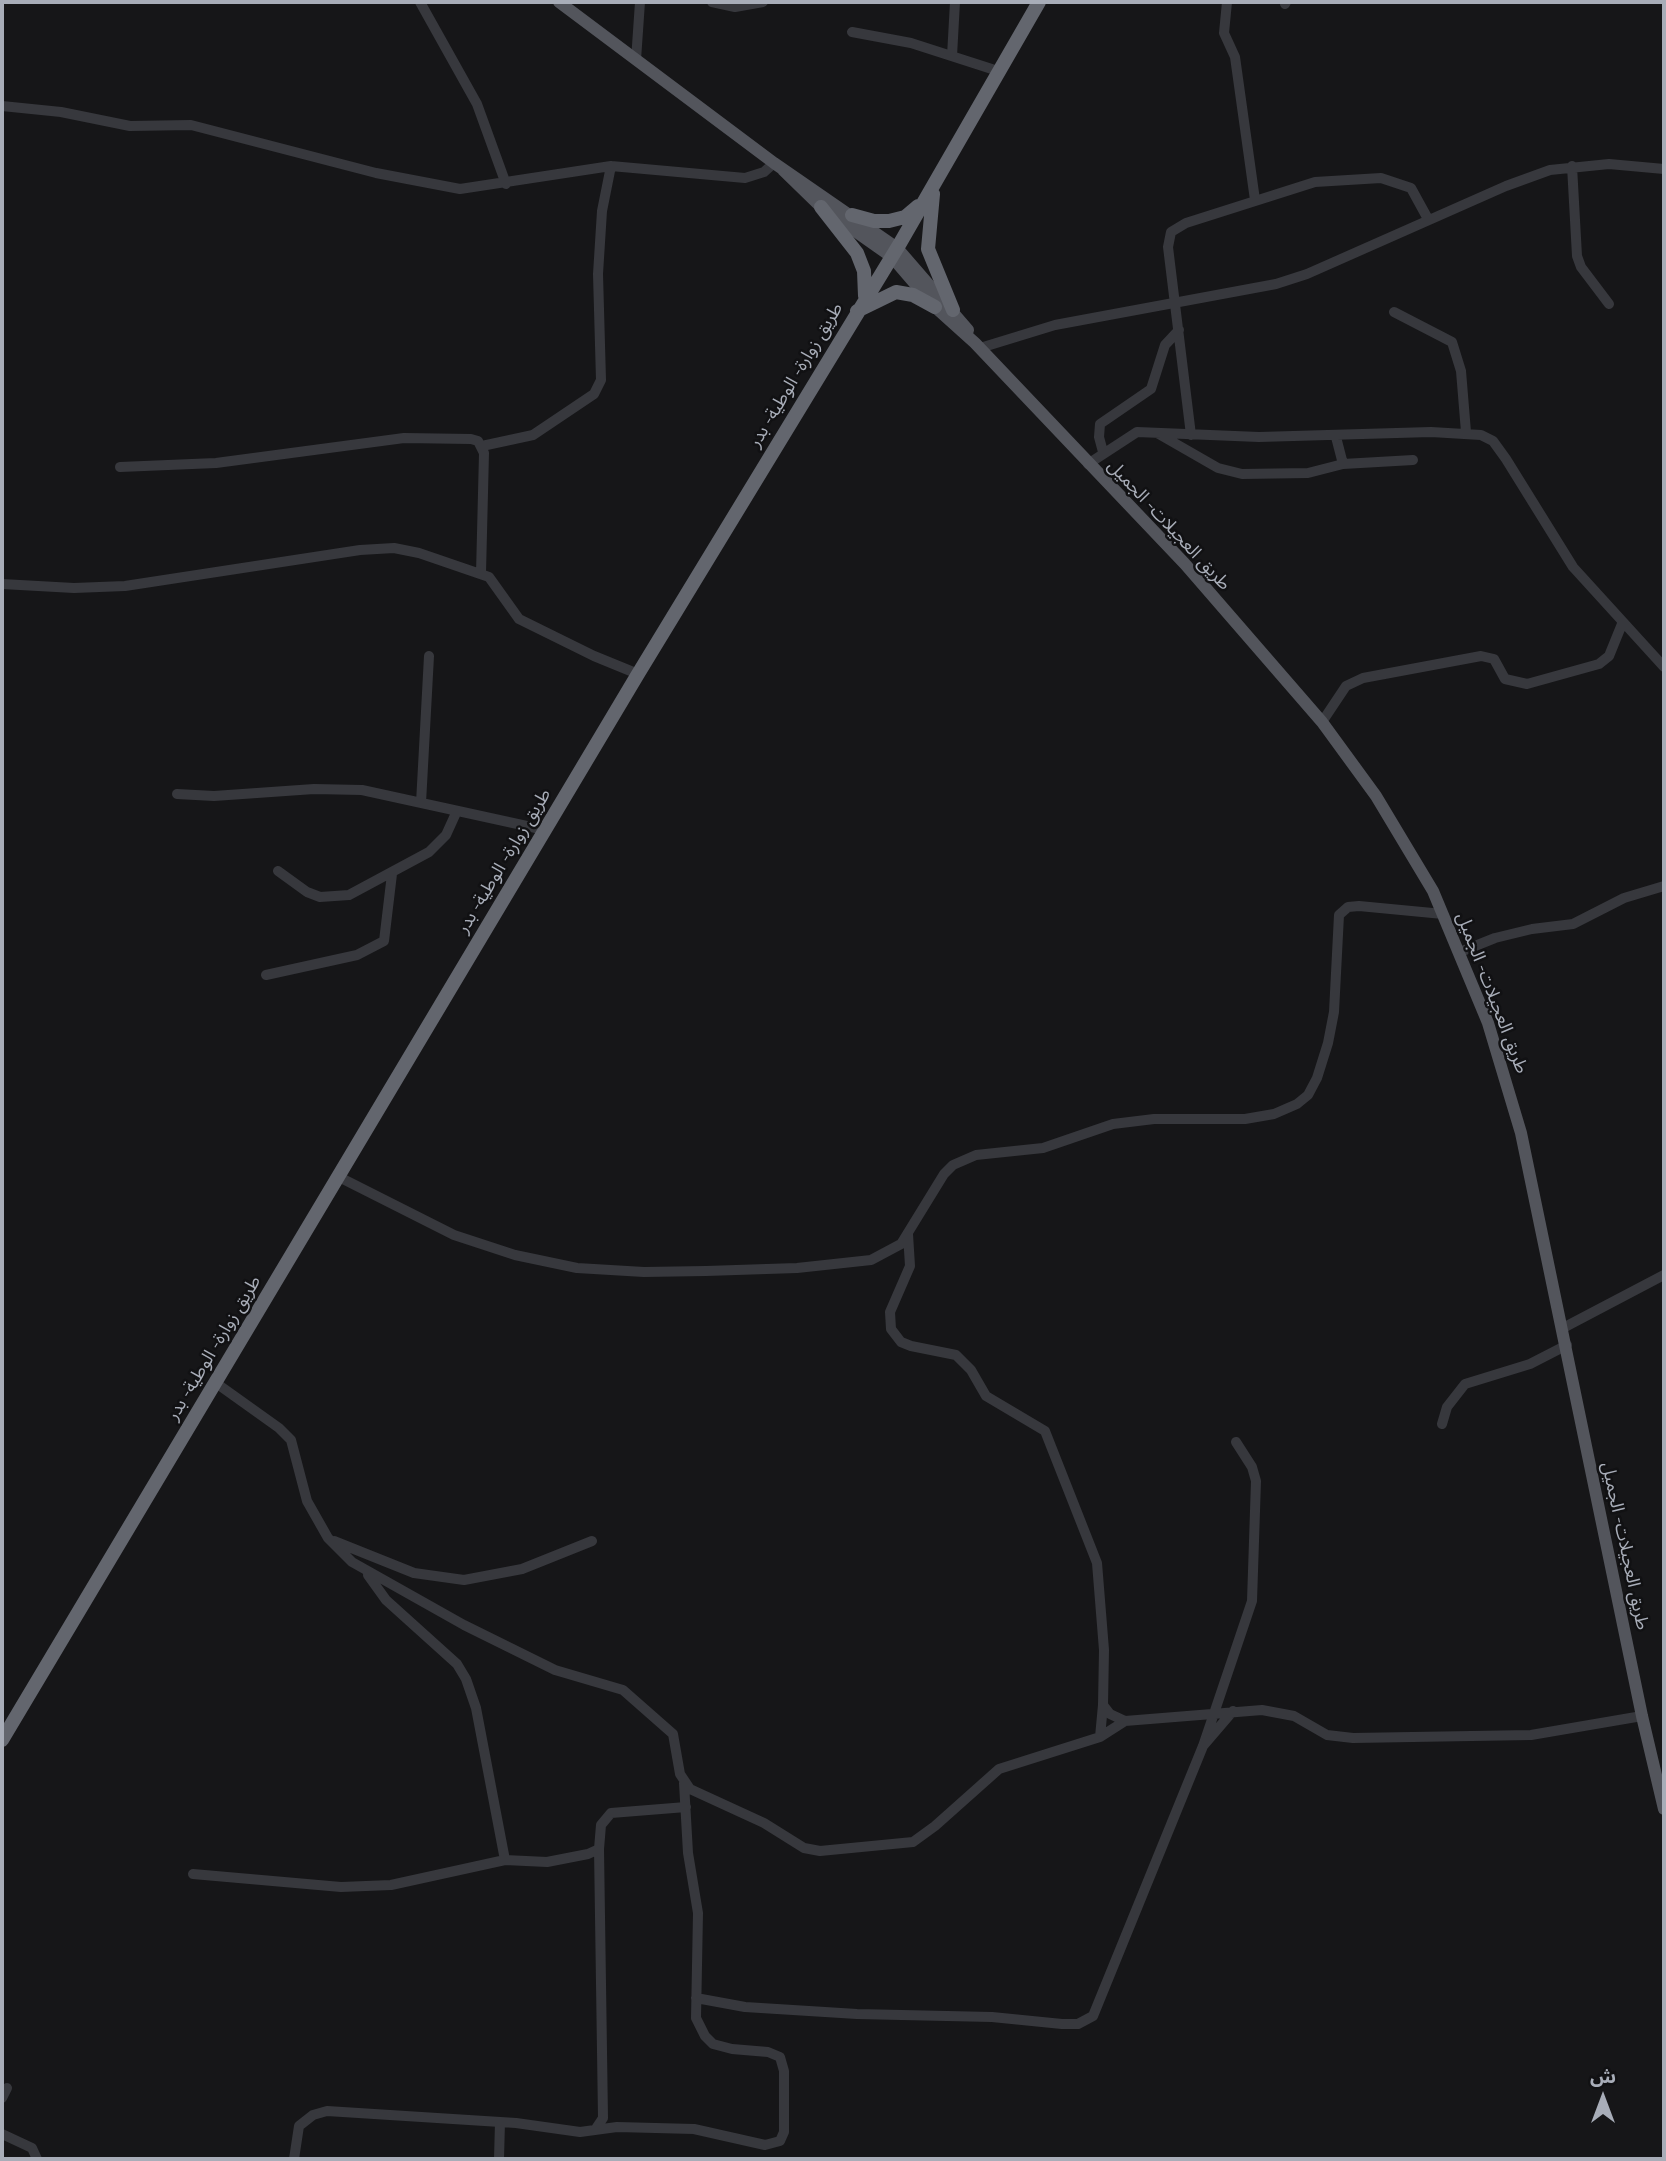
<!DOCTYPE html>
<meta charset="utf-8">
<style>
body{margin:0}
#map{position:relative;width:1666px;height:2161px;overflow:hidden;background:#161618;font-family:Montserrat,"Noto Sans Arabic",sans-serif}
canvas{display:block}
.frame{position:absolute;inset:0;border:4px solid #a8adb8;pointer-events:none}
.north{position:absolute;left:1568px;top:2063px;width:70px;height:70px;-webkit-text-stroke:5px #111113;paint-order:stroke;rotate:0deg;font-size:19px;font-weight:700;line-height:28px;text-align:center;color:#a8adb8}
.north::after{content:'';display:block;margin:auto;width:24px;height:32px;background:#a8adb8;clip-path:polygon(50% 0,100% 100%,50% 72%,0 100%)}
</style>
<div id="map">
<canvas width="1666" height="2161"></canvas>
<div class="frame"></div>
<div class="north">ش</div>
</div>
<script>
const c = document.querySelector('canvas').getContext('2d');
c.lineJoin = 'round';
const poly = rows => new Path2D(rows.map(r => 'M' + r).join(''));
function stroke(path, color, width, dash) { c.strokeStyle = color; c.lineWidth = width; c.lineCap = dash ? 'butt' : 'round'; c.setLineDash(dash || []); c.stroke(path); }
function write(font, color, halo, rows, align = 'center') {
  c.font = font + ' Montserrat,"Noto Sans Arabic",sans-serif'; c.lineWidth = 5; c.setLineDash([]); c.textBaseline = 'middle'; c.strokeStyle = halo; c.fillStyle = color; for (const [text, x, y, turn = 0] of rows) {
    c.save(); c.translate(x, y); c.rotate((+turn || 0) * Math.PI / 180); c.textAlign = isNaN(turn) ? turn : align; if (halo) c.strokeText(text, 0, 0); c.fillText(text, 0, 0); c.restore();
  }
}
stroke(poly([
 [420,2,477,104,506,184],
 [712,2,735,7,763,2],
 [1227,2,1224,33,1235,57,1255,200],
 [1285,4,1286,2],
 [852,32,911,43,998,71],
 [952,56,955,2],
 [636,60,640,2],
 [2,106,61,112,130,126,191,125,376,173,460,189,611,166,745,178,764,172,774,163],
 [1572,166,1577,256,1581,267,1609,304],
 [1394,312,1452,342,1461,371,1466,432],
 [980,348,1055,325,1276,284,1307,274,1506,186,1550,170,1609,164,1664,169],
 [1157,433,1218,468,1242,474,1308,473,1343,464,1413,460],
 [1191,435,1168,247,1171,232,1186,223,1315,182,1381,178,1411,188,1428,219],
 [1336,437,1343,464],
 [482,446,533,435,594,394,601,380,598,274,602,211,611,166],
 [1103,452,1099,437,1100,424,1151,389,1165,345,1179,330],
 [1088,464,1137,432,1259,437,1431,432,1481,435,1493,441,1506,459,1573,567,1664,667],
 [120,467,216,463,404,438,471,439,478,441,484,453,481,573],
 [2,584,74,588,125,586,360,550,394,548,419,553,489,577,519,619,594,656,638,674],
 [1322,722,1346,686,1363,678,1481,656,1494,659,1505,679,1527,684,1599,664,1609,656,1622,624],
 [177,794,214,796,314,789,362,790,545,830],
 [421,803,429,656],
 [278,871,307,892,320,897,349,895,429,852,446,835,456,813],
 [1460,952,1495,938,1532,929,1573,924,1624,898,1664,886],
 [266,975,357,955,384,941,392,874],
 [339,1177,454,1235,515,1255,577,1268,644,1272,706,1271,797,1268,871,1260,901,1244,944,1174,953,1165,976,1155,1043,1148,1113,1124,1154,1119,1245,1119,1274,1114,1297,1104,1308,1095,1317,1078,1328,1043,1334,1012,1339,915,1348,907,1359,906,1443,914],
 [908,1234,910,1266,890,1312,891,1329,901,1342,911,1346,956,1355,971,1370,986,1396,1045,1431,1097,1563,1104,1650,1103,1705,1110,1714,1125,1721,1262,1710,1294,1716,1327,1735,1353,1738,1531,1735,1642,1716],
 [1563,1328,1664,1275],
 [216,1383,279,1428,291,1440,307,1501,328,1538,352,1562,464,1625,555,1670,623,1690,673,1734,680,1774,690,1789,764,1823,804,1848,820,1851,913,1842,935,1826,999,1769,1100,1737,1125,1721],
 [1442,1424,1447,1407,1465,1384,1530,1364,1567,1345],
 [334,1541,414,1573,464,1580,522,1569,592,1541],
 [368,1575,386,1600,457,1664,466,1679,476,1708,505,1860],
 [1100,1737,1103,1705],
 [1203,1746,1233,1711],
 [193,1874,341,1887,391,1885,505,1860,547,1862,588,1854,599,1849,601,1825,611,1813,686,1807],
 [696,1998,745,2007,857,2014,992,2017,1062,2024,1078,2024,1093,2016,1203,1746,1252,1601,1256,1481,1252,1467,1236,1442],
 [2,2098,7,2088],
 [595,2130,603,2118,599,1849],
 [2,2134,32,2148,37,2159],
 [294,2159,299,2126,313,2115,327,2111,516,2123,580,2132,617,2127,694,2129,765,2145,780,2141,784,2132,784,2071,780,2057,768,2052,732,2049,713,2044,705,2036,696,2018,698,1913,688,1853,684,1783],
 [499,2159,500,2122]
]), '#37383d', 10);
stroke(poly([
 [559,2,774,163,897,248,968,330],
 [783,170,821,207,892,257,935,307,975,343,1185,564,1322,722,1376,796,1433,891,1488,1023,1521,1133,1642,1716,1664,1809]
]), '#53555c', 12);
stroke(poly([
 [933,194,928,249,953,310],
 [821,207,857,253,864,271,865,296],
 [852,215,874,221,889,221,905,217,918,206],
 [857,311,896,292,913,295,935,307],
 [2,1740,638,674,899,245,1039,2]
]), '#63666e', 14);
write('18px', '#a8adb8', '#111113', [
 ["طريق زوارة- الوطية- بدر",796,375,-59],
 ["طريق العجيلات- الجميل",1169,525,47],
 ["طريق زوارة- الوطية- بدر",504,861,-59],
 ["طريق العجيلات- الجميل",1492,993,69],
 ["طريق زوارة- الوطية- بدر",214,1348,-59],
 ["طريق العجيلات- الجميل",1625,1546,78]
]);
</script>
